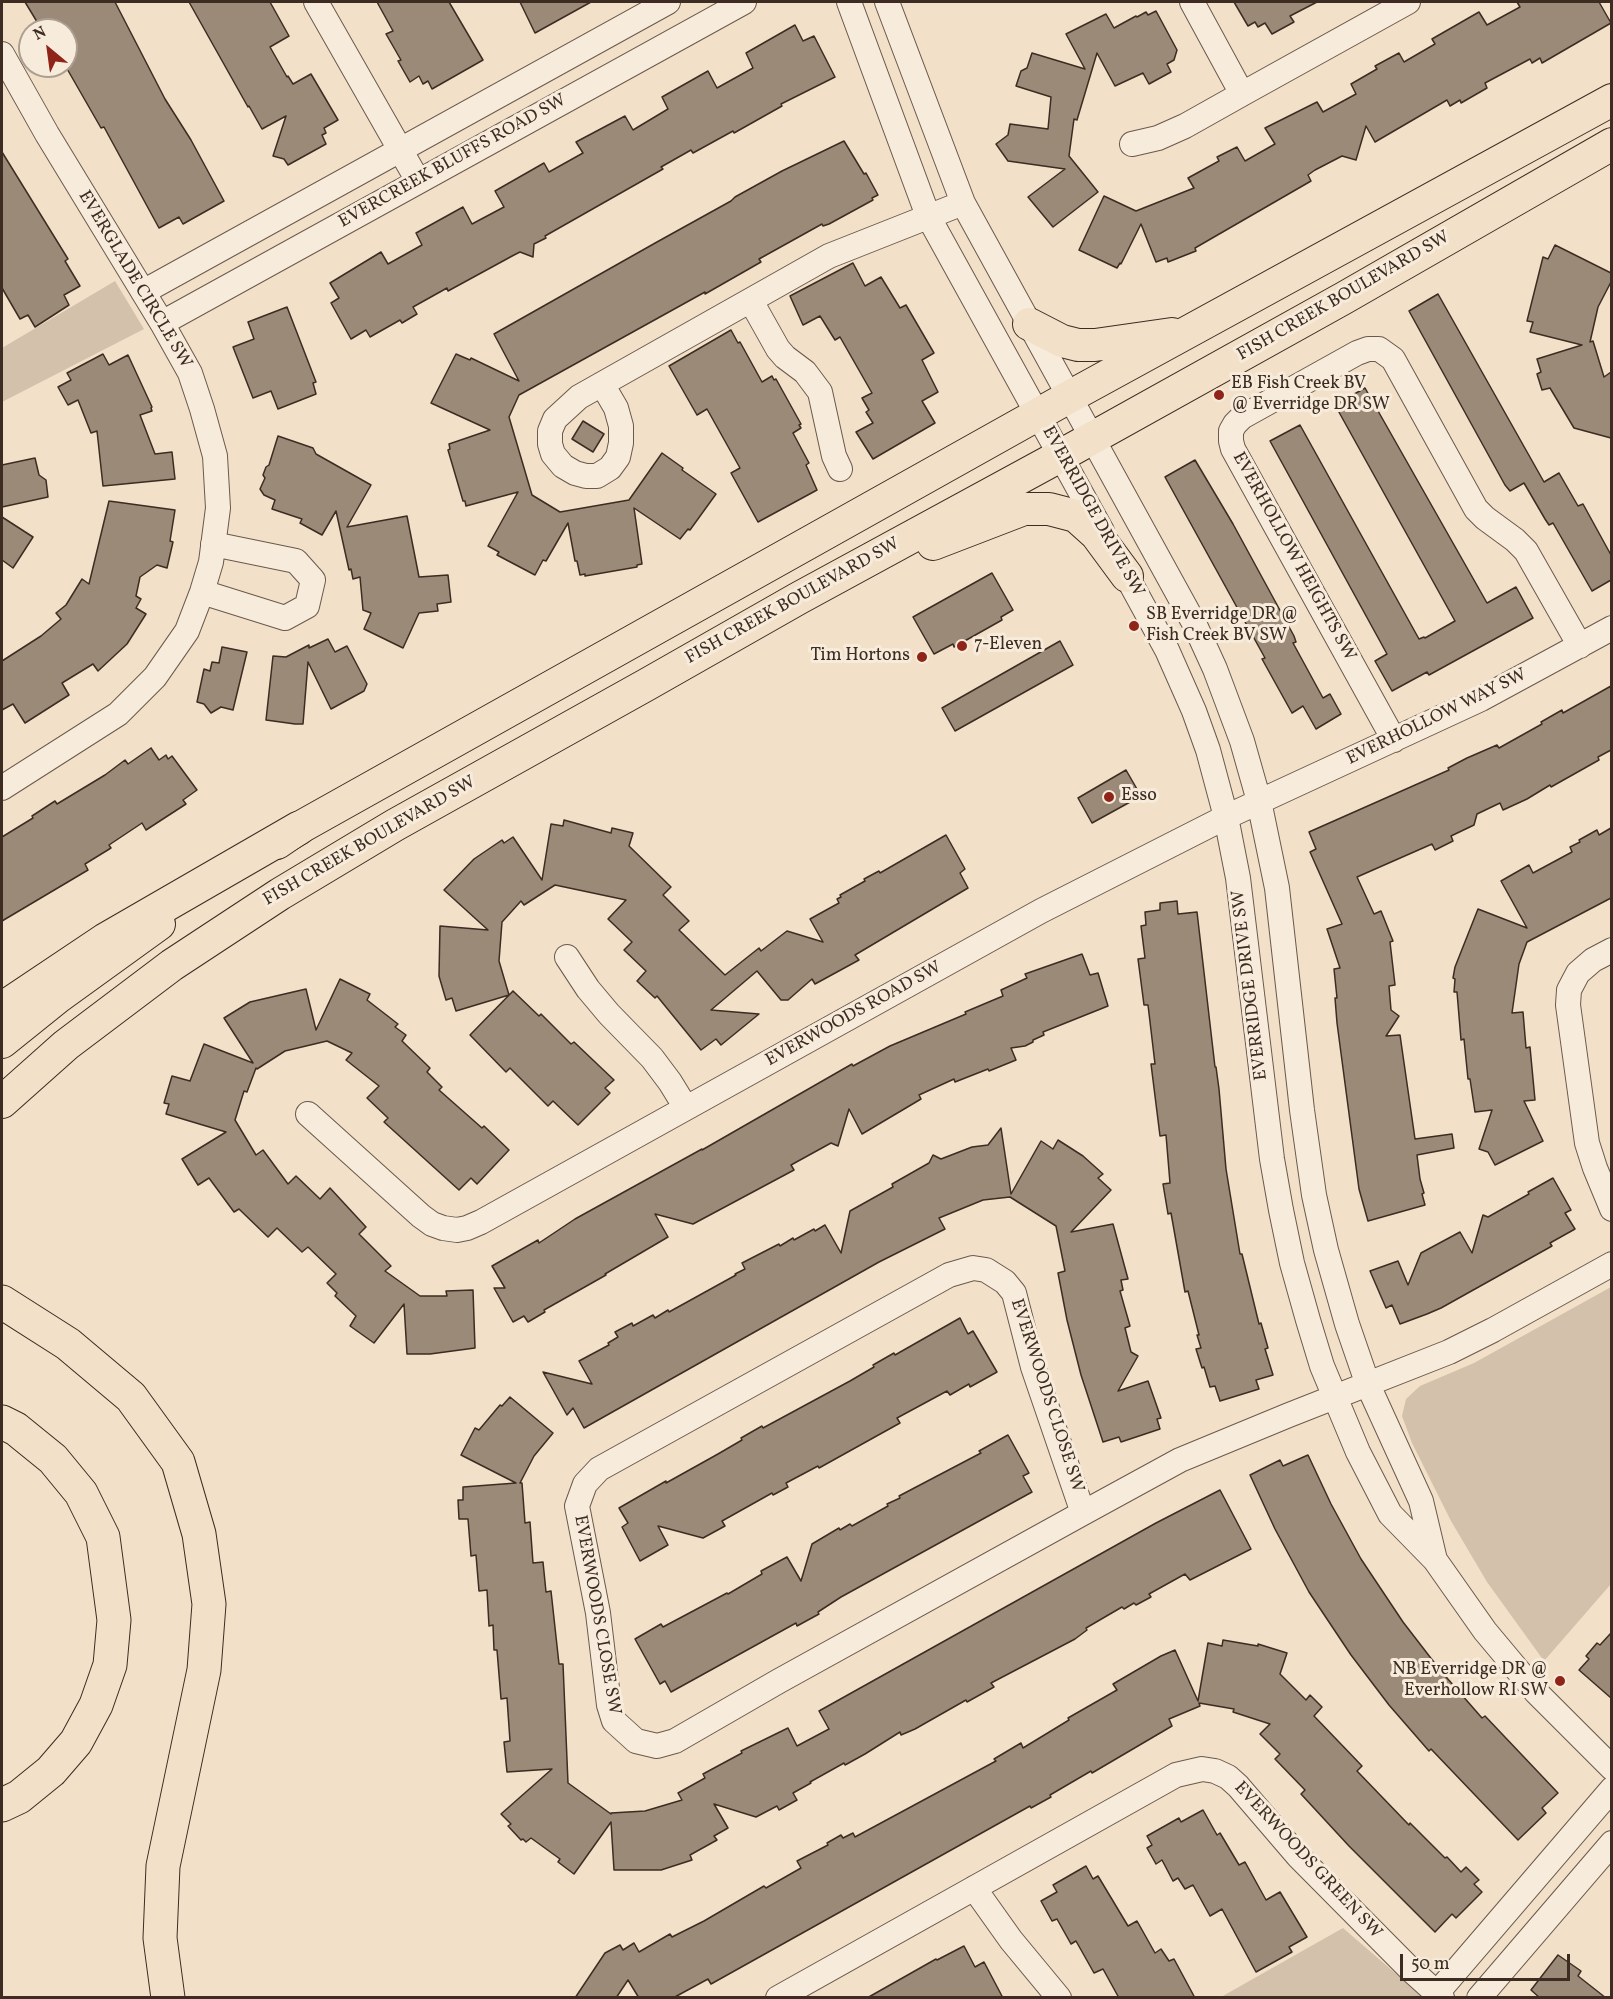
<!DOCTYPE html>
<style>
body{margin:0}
#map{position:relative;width:1613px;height:1999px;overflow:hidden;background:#f2e0c8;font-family:Vollkorn,serif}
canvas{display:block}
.frame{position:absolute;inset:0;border:3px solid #3c2c22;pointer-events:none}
.north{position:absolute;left:18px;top:18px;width:60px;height:60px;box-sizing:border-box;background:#f7ebdb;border:2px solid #ac9f91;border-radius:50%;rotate:331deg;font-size:16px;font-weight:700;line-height:24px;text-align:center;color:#3c2c22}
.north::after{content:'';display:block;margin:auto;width:21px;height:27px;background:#8f2418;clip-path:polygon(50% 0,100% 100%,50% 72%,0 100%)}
.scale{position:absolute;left:1400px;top:1954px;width:170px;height:27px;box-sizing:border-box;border:3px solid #3c2c22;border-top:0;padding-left:8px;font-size:18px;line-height:21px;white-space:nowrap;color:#3c2c22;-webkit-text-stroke:4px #f7ebdb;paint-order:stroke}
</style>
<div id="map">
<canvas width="1613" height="1999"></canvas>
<div class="frame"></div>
<div class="north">N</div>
<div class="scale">50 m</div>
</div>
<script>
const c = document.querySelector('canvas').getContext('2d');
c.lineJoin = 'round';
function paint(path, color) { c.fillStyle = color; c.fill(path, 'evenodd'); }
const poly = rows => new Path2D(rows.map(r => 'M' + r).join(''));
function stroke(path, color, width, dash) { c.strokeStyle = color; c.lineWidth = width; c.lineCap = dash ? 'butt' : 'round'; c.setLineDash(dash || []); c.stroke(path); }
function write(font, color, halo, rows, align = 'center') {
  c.font = font + ' Vollkorn,serif'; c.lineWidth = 6; c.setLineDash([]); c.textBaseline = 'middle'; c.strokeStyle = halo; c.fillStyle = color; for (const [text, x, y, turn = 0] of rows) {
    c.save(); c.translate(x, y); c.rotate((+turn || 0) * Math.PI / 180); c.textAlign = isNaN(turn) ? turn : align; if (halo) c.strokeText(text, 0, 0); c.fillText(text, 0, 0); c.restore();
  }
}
paint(poly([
 [115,281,144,329,2,402,2,348],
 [1611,1287,1611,1584,1544,1661,1487,1582,1451,1521,1412,1443,1402,1416,1406,1399,1420,1386,1474,1363],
 [1343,1928,1423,1997,1221,1997]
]), '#d3c1ac');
const building = poly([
 [25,2,115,2,165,99,191,140,224,201,183,224,179,217,159,228,104,127,101,128,66,67,66,30,42,30,25,2],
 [189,2,270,2,289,36,270,47,287,77,288,76,293,84,311,74,338,120,324,128,326,133,322,135,326,144,288,165,284,159,273,156,286,116,262,129,249,106,248,107,189,2],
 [377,2,449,2,483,60,432,89,428,81,423,84,419,76,410,82,398,61,401,60,386,34,393,31,377,2],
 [520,2,591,2,535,33,520,2],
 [1234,2,1317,2,1290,16,1294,22,1272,34,1265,23,1258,27,1255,22,1248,26,1234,2],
 [1517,2,1599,2,1611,23,1542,63,1540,58,1532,63,1530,59,1485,83,1487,88,1461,103,1460,100,1450,106,1447,100,1375,142,1366,126,1356,160,1342,156,1315,170,1308,175,1311,181,1195,248,1196,251,1168,262,1167,258,1156,262,1141,224,1121,264,1120,263,1117,268,1079,250,1104,196,1136,211,1194,188,1188,178,1219,161,1217,157,1237,147,1245,161,1275,144,1265,128,1317,102,1323,112,1356,94,1351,84,1377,69,1375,66,1399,53,1404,62,1435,44,1432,39,1479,12,1487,25,1520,7,1517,2],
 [1156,11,1177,50,1174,60,1167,64,1171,72,1149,84,1143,73,1115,86,1097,53,1077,120,1074,119,1069,156,1098,192,1053,227,1028,197,1065,169,1008,161,996,144,1008,135,1010,124,1048,129,1051,97,1016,86,1021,71,1027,68,1032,53,1085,69,1066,34,1106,14,1114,28,1136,16,1137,17,1146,12,1148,15,1156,11],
 [795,25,803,41,814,36,835,77,781,104,782,106,734,133,733,131,693,153,691,150,661,167,663,169,545,236,546,238,534,244,533,257,520,252,514,255,448,291,447,288,413,307,417,314,402,323,400,320,370,337,366,330,351,339,331,303,339,298,330,283,381,252,388,264,422,245,416,233,463,207,472,224,504,207,495,191,544,163,549,172,583,153,576,142,625,116,633,130,668,109,662,97,708,71,717,88,753,68,746,53,795,25],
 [844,141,864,174,866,173,878,195,872,198,873,200,829,224,823,226,822,224,759,259,761,262,705,294,705,292,519,395,509,417,532,495,560,512,629,500,662,453,683,468,682,470,716,494,690,530,688,529,680,539,634,508,642,564,637,565,637,567,585,576,585,574,580,575,577,561,575,561,568,523,546,561,543,560,535,575,497,555,499,552,488,546,518,492,466,506,465,501,463,501,448,450,450,449,449,444,490,430,431,403,456,354,470,360,471,358,519,381,494,334,657,242,731,201,735,197,782,171,844,141],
 [2,152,68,259,65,261,80,286,64,295,69,305,35,327,28,315,20,319,2,288,2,152],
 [1555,245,1611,273,1611,282,1598,307,1590,342,1593,341,1604,377,1611,372,1611,438,1574,428,1550,388,1542,390,1537,374,1541,372,1537,359,1582,345,1530,332,1533,322,1527,321,1543,257,1548,259,1555,245],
 [853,263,865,286,881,277,900,308,906,305,934,353,922,360,938,392,922,401,935,423,873,459,856,432,873,423,866,412,869,410,862,398,872,393,840,337,835,340,820,316,803,325,790,296,853,263],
 [1438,294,1544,482,1559,473,1578,506,1583,504,1611,555,1611,580,1592,591,1553,523,1549,525,1545,519,1524,483,1510,491,1505,485,1409,311,1438,294],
 [287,307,316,382,313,383,316,394,278,409,271,391,253,398,233,347,254,339,248,322,287,307],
 [731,330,738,343,740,342,762,382,772,376,774,380,776,379,801,424,799,425,801,428,793,433,809,463,806,465,817,490,758,522,731,473,740,468,707,409,697,415,669,366,731,330],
 [103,354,109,365,128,355,152,407,151,408,152,411,140,415,155,454,172,452,175,479,103,486,97,431,91,433,78,400,68,405,58,387,71,380,67,373,103,354],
 [1365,388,1487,603,1516,587,1533,618,1429,675,1427,672,1392,691,1375,661,1387,654,1270,441,1300,425,1419,639,1424,637,1425,638,1455,621,1335,405,1365,388],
 [583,421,604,434,593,452,572,439,583,421],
 [278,436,313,448,316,454,371,485,347,527,407,516,419,577,448,575,451,602,437,604,438,611,419,613,403,648,364,629,371,613,363,610,360,577,353,579,351,569,349,570,336,511,322,535,300,523,302,519,272,509,275,500,264,495,260,489,265,478,263,475,266,467,269,465,278,436],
 [35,458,39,475,46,480,48,497,2,507,2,465,35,458],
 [1195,460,1233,524,1294,636,1296,642,1293,643,1323,698,1330,694,1341,714,1316,729,1303,706,1292,713,1262,659,1265,658,1239,611,1165,477,1195,460],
 [109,501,175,510,170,541,173,542,167,568,157,565,140,577,136,596,141,599,136,608,146,614,127,644,98,671,93,664,62,683,69,695,25,723,13,704,2,710,2,661,41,636,61,619,56,613,66,605,82,579,89,584,109,501],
 [2,517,33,537,13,568,2,560,2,517],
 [992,573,1013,610,1001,617,1002,620,954,647,953,644,934,654,913,617,992,573],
 [328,639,335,652,347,646,367,684,364,691,331,709,308,662,303,724,295,724,266,720,273,656,286,657,309,645,309,648,328,639],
 [1060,641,1073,665,955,731,942,708,1060,641],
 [222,647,247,652,233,710,221,707,211,713,204,704,197,702,204,669,210,671,212,662,219,663,222,647],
 [1611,686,1611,750,1598,757,1599,760,1551,787,1550,785,1527,799,1503,810,1500,803,1477,814,1474,825,1451,836,1453,841,1435,850,1432,844,1357,877,1374,914,1381,911,1393,941,1390,942,1395,985,1389,986,1391,1010,1399,1016,1386,1036,1400,1035,1415,1139,1452,1134,1454,1148,1417,1155,1420,1179,1424,1193,1422,1194,1425,1205,1368,1221,1359,1189,1337,1023,1335,998,1337,998,1334,969,1340,968,1327,929,1342,924,1310,852,1316,849,1309,832,1449,770,1448,768,1467,758,1497,745,1499,748,1542,724,1541,722,1562,710,1563,713,1611,686],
 [151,748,159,760,166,755,168,759,172,756,197,790,183,800,186,804,146,830,142,823,109,845,111,848,85,864,88,870,2,921,2,837,33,818,32,816,55,801,57,804,105,775,125,760,128,764,151,748],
 [1126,770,1141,796,1092,823,1078,798,1126,770],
 [564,820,611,833,612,828,633,833,629,846,671,887,663,895,689,921,679,930,725,975,759,948,761,951,787,931,823,942,810,919,839,903,837,899,841,897,840,895,865,881,864,879,879,871,880,873,946,835,965,869,960,873,968,888,855,955,859,960,815,984,812,979,788,1000,781,1000,757,971,711,1010,759,1014,721,1045,716,1039,701,1050,657,996,655,998,637,981,646,971,624,950,632,942,608,919,626,900,555,885,524,905,521,901,502,922,499,961,509,995,456,1011,452,998,446,1000,439,976,440,926,488,930,444,890,474,859,502,840,504,843,513,837,542,880,551,824,563,826,564,820],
 [1611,828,1611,898,1527,942,1519,964,1512,1013,1523,1012,1526,1048,1530,1047,1535,1100,1524,1101,1543,1141,1495,1165,1488,1152,1479,1149,1492,1110,1475,1112,1470,1079,1468,1079,1464,1039,1461,1040,1457,992,1454,992,1455,979,1453,978,1455,967,1478,909,1527,928,1501,881,1529,865,1533,873,1572,852,1570,847,1580,842,1579,840,1597,830,1599,835,1611,828],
 [1177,901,1178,914,1197,912,1215,1067,1216,1067,1219,1089,1226,1169,1240,1254,1242,1254,1259,1324,1261,1323,1268,1348,1265,1349,1273,1375,1256,1380,1259,1389,1220,1401,1215,1386,1210,1387,1204,1367,1202,1368,1196,1349,1201,1348,1197,1335,1199,1335,1188,1291,1185,1292,1171,1213,1168,1214,1163,1184,1170,1183,1166,1135,1160,1136,1151,1064,1155,1064,1148,1005,1144,1005,1138,959,1145,958,1141,926,1146,925,1145,912,1160,910,1160,903,1177,901],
 [1082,954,1090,975,1098,973,1108,1006,1043,1032,1044,1035,1033,1040,1033,1042,1025,1046,1011,1048,1016,1060,989,1071,988,1069,955,1082,954,1079,919,1095,921,1099,862,1134,849,1109,838,1146,831,1143,791,1165,794,1170,693,1224,655,1214,668,1237,605,1274,606,1275,544,1310,545,1312,528,1322,524,1316,513,1322,494,1288,505,1288,492,1266,538,1240,539,1243,575,1219,702,1149,702,1150,852,1064,853,1066,890,1046,966,1014,965,1012,1003,996,1001,990,1027,978,1025,974,1082,954],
 [340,979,370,994,367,1000,398,1024,395,1027,406,1035,402,1041,430,1068,427,1072,442,1087,439,1090,482,1128,484,1126,509,1150,477,1184,471,1178,459,1190,384,1122,388,1118,367,1098,379,1086,346,1060,352,1053,327,1041,285,1051,257,1069,256,1068,247,1092,244,1091,235,1120,256,1155,263,1150,288,1184,296,1176,320,1199,330,1188,366,1227,359,1234,391,1266,385,1271,420,1296,447,1296,446,1291,473,1290,475,1348,430,1354,407,1354,404,1304,374,1343,350,1326,356,1316,335,1296,337,1293,327,1283,336,1274,308,1247,302,1252,277,1228,268,1237,239,1209,234,1212,209,1178,198,1185,182,1159,226,1132,166,1114,169,1104,164,1103,172,1076,190,1081,204,1044,253,1063,224,1018,250,1002,306,989,316,1030,340,979],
 [513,991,539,1016,541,1014,571,1044,574,1042,614,1080,605,1088,610,1093,578,1125,553,1101,548,1106,510,1068,506,1072,470,1035,513,991],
 [1001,1128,1011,1194,1041,1141,1053,1149,1058,1140,1083,1156,1103,1174,1098,1178,1111,1190,1071,1232,1113,1224,1128,1279,1121,1280,1123,1290,1120,1291,1130,1326,1125,1328,1131,1352,1138,1356,1118,1391,1148,1381,1161,1418,1157,1419,1160,1429,1121,1442,1119,1437,1103,1442,1081,1375,1067,1320,1058,1273,1065,1271,1056,1226,1010,1197,983,1200,939,1218,945,1229,879,1262,584,1428,573,1408,567,1415,543,1372,592,1384,579,1361,609,1345,608,1343,618,1337,615,1332,632,1323,633,1326,653,1315,655,1318,668,1310,669,1312,736,1275,735,1274,745,1269,742,1263,779,1244,780,1246,793,1238,794,1240,814,1229,815,1231,825,1225,841,1253,850,1211,893,1187,892,1184,929,1163,933,1155,941,1159,972,1147,988,1145,1001,1128],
 [1553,1178,1571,1210,1565,1213,1575,1229,1550,1243,1552,1246,1441,1308,1427,1314,1400,1324,1392,1305,1386,1308,1370,1271,1398,1261,1408,1285,1421,1253,1460,1232,1472,1253,1483,1215,1488,1217,1529,1194,1528,1192,1553,1178],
 [960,1318,968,1334,973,1331,997,1372,970,1387,969,1384,950,1395,947,1391,897,1418,900,1423,819,1468,818,1466,786,1483,788,1487,773,1495,772,1493,722,1521,725,1526,703,1538,658,1526,668,1545,640,1561,622,1527,628,1523,619,1508,666,1481,666,1483,718,1454,742,1440,741,1438,762,1426,763,1428,850,1381,874,1367,873,1365,894,1353,895,1355,960,1318],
 [510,1397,553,1433,534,1456,520,1483,522,1483,525,1523,530,1522,533,1563,543,1562,546,1592,551,1591,559,1664,563,1664,568,1783,611,1814,611,1813,645,1811,682,1800,678,1793,705,1778,703,1774,742,1753,741,1751,788,1728,797,1746,829,1729,819,1711,1156,1523,1220,1490,1251,1549,1190,1580,1185,1574,1149,1594,1151,1597,1136,1605,1134,1603,1124,1609,1122,1607,1086,1628,1087,1630,1075,1639,991,1683,994,1687,967,1702,966,1700,915,1729,901,1735,900,1732,865,1754,845,1765,844,1763,810,1782,811,1783,793,1793,797,1800,779,1810,777,1806,756,1817,714,1804,728,1828,714,1836,717,1840,690,1855,692,1860,661,1870,614,1870,611,1822,574,1874,558,1862,560,1859,531,1838,526,1842,523,1839,521,1840,508,1826,511,1824,501,1814,552,1769,507,1772,504,1742,510,1741,507,1698,501,1699,497,1650,494,1650,493,1625,489,1626,487,1590,479,1591,476,1555,471,1556,468,1519,459,1519,458,1500,463,1500,463,1487,516,1483,461,1455,475,1428,479,1430,500,1405,502,1406,510,1397],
 [1008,1435,1029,1473,1023,1476,1032,1492,841,1597,818,1612,819,1614,797,1626,796,1623,671,1692,665,1681,660,1684,635,1639,661,1624,663,1627,727,1593,728,1594,762,1574,761,1571,787,1557,801,1581,812,1544,839,1528,840,1530,850,1524,852,1526,888,1506,887,1504,900,1498,899,1496,981,1453,979,1451,1008,1435],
 [1308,1455,1331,1504,1361,1559,1403,1622,1440,1670,1482,1718,1485,1716,1558,1793,1542,1808,1546,1813,1518,1840,1431,1749,1429,1751,1389,1705,1351,1655,1309,1592,1275,1529,1250,1475,1280,1460,1283,1466,1308,1455],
 [1611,1633,1611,1698,1579,1670,1589,1659,1586,1656,1597,1643,1600,1645,1611,1633],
 [1223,1640,1258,1646,1258,1644,1287,1653,1280,1674,1306,1700,1310,1695,1322,1707,1314,1716,1362,1766,1357,1771,1409,1825,1410,1823,1445,1858,1447,1857,1461,1872,1466,1867,1479,1880,1474,1884,1482,1892,1456,1918,1452,1914,1435,1932,1349,1846,1301,1794,1305,1790,1275,1759,1280,1754,1260,1734,1270,1724,1233,1712,1234,1709,1199,1703,1200,1706,1169,1719,1172,1726,1092,1773,1091,1771,1050,1795,1051,1797,1031,1808,1030,1806,711,1984,708,1979,673,1998,639,1998,628,1980,616,1998,575,1998,605,1953,620,1945,623,1950,634,1943,639,1952,670,1934,672,1937,704,1921,764,1886,766,1888,801,1868,797,1861,828,1845,827,1843,841,1835,843,1838,853,1833,855,1837,996,1761,994,1759,1021,1743,1023,1748,1069,1720,1068,1718,1117,1690,1113,1684,1161,1656,1175,1650,1198,1701,1208,1643,1222,1646,1223,1640],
 [1203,1810,1217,1835,1220,1833,1239,1865,1245,1862,1266,1900,1280,1892,1307,1937,1289,1947,1292,1952,1256,1972,1222,1909,1210,1916,1193,1885,1185,1889,1178,1878,1173,1881,1162,1860,1156,1864,1147,1848,1152,1845,1147,1836,1179,1818,1181,1822,1203,1810],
 [1086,1866,1093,1879,1098,1876,1128,1926,1137,1921,1155,1953,1161,1949,1169,1961,1174,1959,1195,1998,1119,1998,1103,1969,1094,1973,1076,1941,1071,1944,1057,1919,1052,1921,1041,1901,1057,1892,1053,1885,1086,1866],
 [964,1946,975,1967,984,1962,1003,1998,867,1998,936,1959,937,1960,964,1946],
 [1558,1955,1581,1971,1578,1976,1606,1998,1540,1998,1531,1990,1558,1955]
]);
paint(building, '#9b8a78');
stroke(building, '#3c2c22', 1.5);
const minor = poly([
 [316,2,418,181],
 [849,2,928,216,1102,531],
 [887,2,963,203,1194,623,1215,669,1242,741,1259,801,1277,888,1302,1110,1314,1195,1326,1250,1347,1324,1368,1385,1421,1501,1435,1560],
 [1192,2,1242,94,1408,2],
 [2,54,47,134,162,323,190,373,202,409,215,456,218,508,211,562,202,592,187,631,155,677,118,714,2,788],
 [1132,144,1158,138,1185,126,1242,94],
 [143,292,668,2],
 [751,301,778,349,785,357,805,372,820,392,834,456,840,469],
 [162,323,744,2],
 [602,384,616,408,621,426,621,443,618,457,610,468,597,476,586,476,575,473,563,466,553,454,550,444,550,431,555,419,579,397,829,256,963,203],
 [1119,562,1167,650,1194,711,1208,750,1226,817,1238,878,1272,1159,1281,1210,1292,1263,1308,1320,1322,1366,1335,1397,1358,1452,1390,1514,1435,1560,1485,1631,1536,1692,1612,1768],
 [202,592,285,618,307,606,313,580,296,561,213,544],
 [1394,740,1233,449,1231,441,1231,431,1235,424,1242,417,1357,353,1368,349,1379,349,1393,359,1476,509,1485,518,1515,540,1526,551,1580,646],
 [1612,950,1593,960,1578,973,1569,990,1568,1005,1587,1143,1595,1168,1612,1209],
 [567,957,588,989,609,1014,652,1058,670,1082,686,1108],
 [308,1114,421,1216,432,1224,443,1228,457,1230,467,1228,481,1222,1041,911,1226,817,1481,699,1612,628],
 [1083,1513,1033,1367,1014,1293,1005,1282,986,1270,973,1268,949,1275,599,1469,585,1484,577,1506,598,1613,609,1705,614,1721,636,1741,657,1746,675,1741,779,1681,1083,1513,1180,1460,1289,1415,1449,1352,1493,1330,1612,1264],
 [974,1888,1011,1940,1059,1998],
 [1437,1993,1612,1789],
 [778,1998,1176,1775,1202,1769,1215,1771,1228,1777,1238,1786,1298,1856,1411,1970,1442,1998],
 [1479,1998,1612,1843]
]);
const major = poly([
 [1029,324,1062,341,1078,345,1095,345,1172,334],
 [933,544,1024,509,1049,509,1076,516,1096,534,1127,576],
 [277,843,299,828,1069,397,1612,100],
 [2,1042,58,997,159,924],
 [2,1102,66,1045,172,965,280,894,395,825,646,685,799,598,1060,456,1344,298,1612,144]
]);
const highway = poly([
 [2,1009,105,940,299,828],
 [2,1302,68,1344,131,1397,178,1462,199,1534,209,1604,204,1670,163,1866,160,1938,168,1998],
 [2,1422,16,1429,53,1459,81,1493,103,1537,114,1620,110,1665,96,1705,76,1742,51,1771,19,1797,2,1805]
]);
stroke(minor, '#6a594c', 26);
stroke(major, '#3c2c22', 34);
stroke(highway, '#3c2c22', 35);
stroke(minor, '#f7ebdb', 24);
stroke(major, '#f2e0c8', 32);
stroke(highway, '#f2e0c8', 33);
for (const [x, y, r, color] of [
 [1219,395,6,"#8f2418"],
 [1134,626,6,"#8f2418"],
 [962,646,6,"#8f2418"],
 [922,657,6,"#8f2418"],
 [1109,797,6,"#8f2418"],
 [1560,1681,6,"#8f2418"]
]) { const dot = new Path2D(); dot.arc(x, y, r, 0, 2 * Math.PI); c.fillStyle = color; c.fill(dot); stroke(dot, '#f7ebdb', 2); }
write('18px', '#3c2c22', '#f7ebdb', [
 ["EVERCREEK BLUFFS ROAD SW",453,162,-29],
 ["EVERGLADE CIRCLE SW",134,280,59],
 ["FISH CREEK BOULEVARD SW",1344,297,-30],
 ["EVERRIDGE DRIVE SW",1092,512,61],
 ["EVERHOLLOW HEIGHTS SW",1293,557,61],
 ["FISH CREEK BOULEVARD SW",793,602,-29],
 ["EVERHOLLOW WAY SW",1437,718,-26],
 ["FISH CREEK BOULEVARD SW",370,842,-30],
 ["EVERRIDGE DRIVE SW",1251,985,-97],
 ["EVERWOODS ROAD SW",854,1015,-29],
 ["EVERWOODS CLOSE SW",1046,1396,72],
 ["EVERWOODS CLOSE SW",596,1615,80],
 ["EVERWOODS GREEN SW",1307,1861,47]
]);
write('18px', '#3c2c22', '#f7ebdb', [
 ["EB Fish Creek BV",1231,385],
 ["@ Everridge DR SW",1231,406],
 ["SB Everridge DR @",1146,616],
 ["Fish Creek BV SW",1146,637],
 ["7-Eleven",974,646],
 ["Tim Hortons",910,657,"right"],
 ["Esso",1121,797],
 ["NB Everridge DR @",1548,1671,"right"],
 ["Everhollow RI SW",1548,1692,"right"]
], 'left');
</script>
